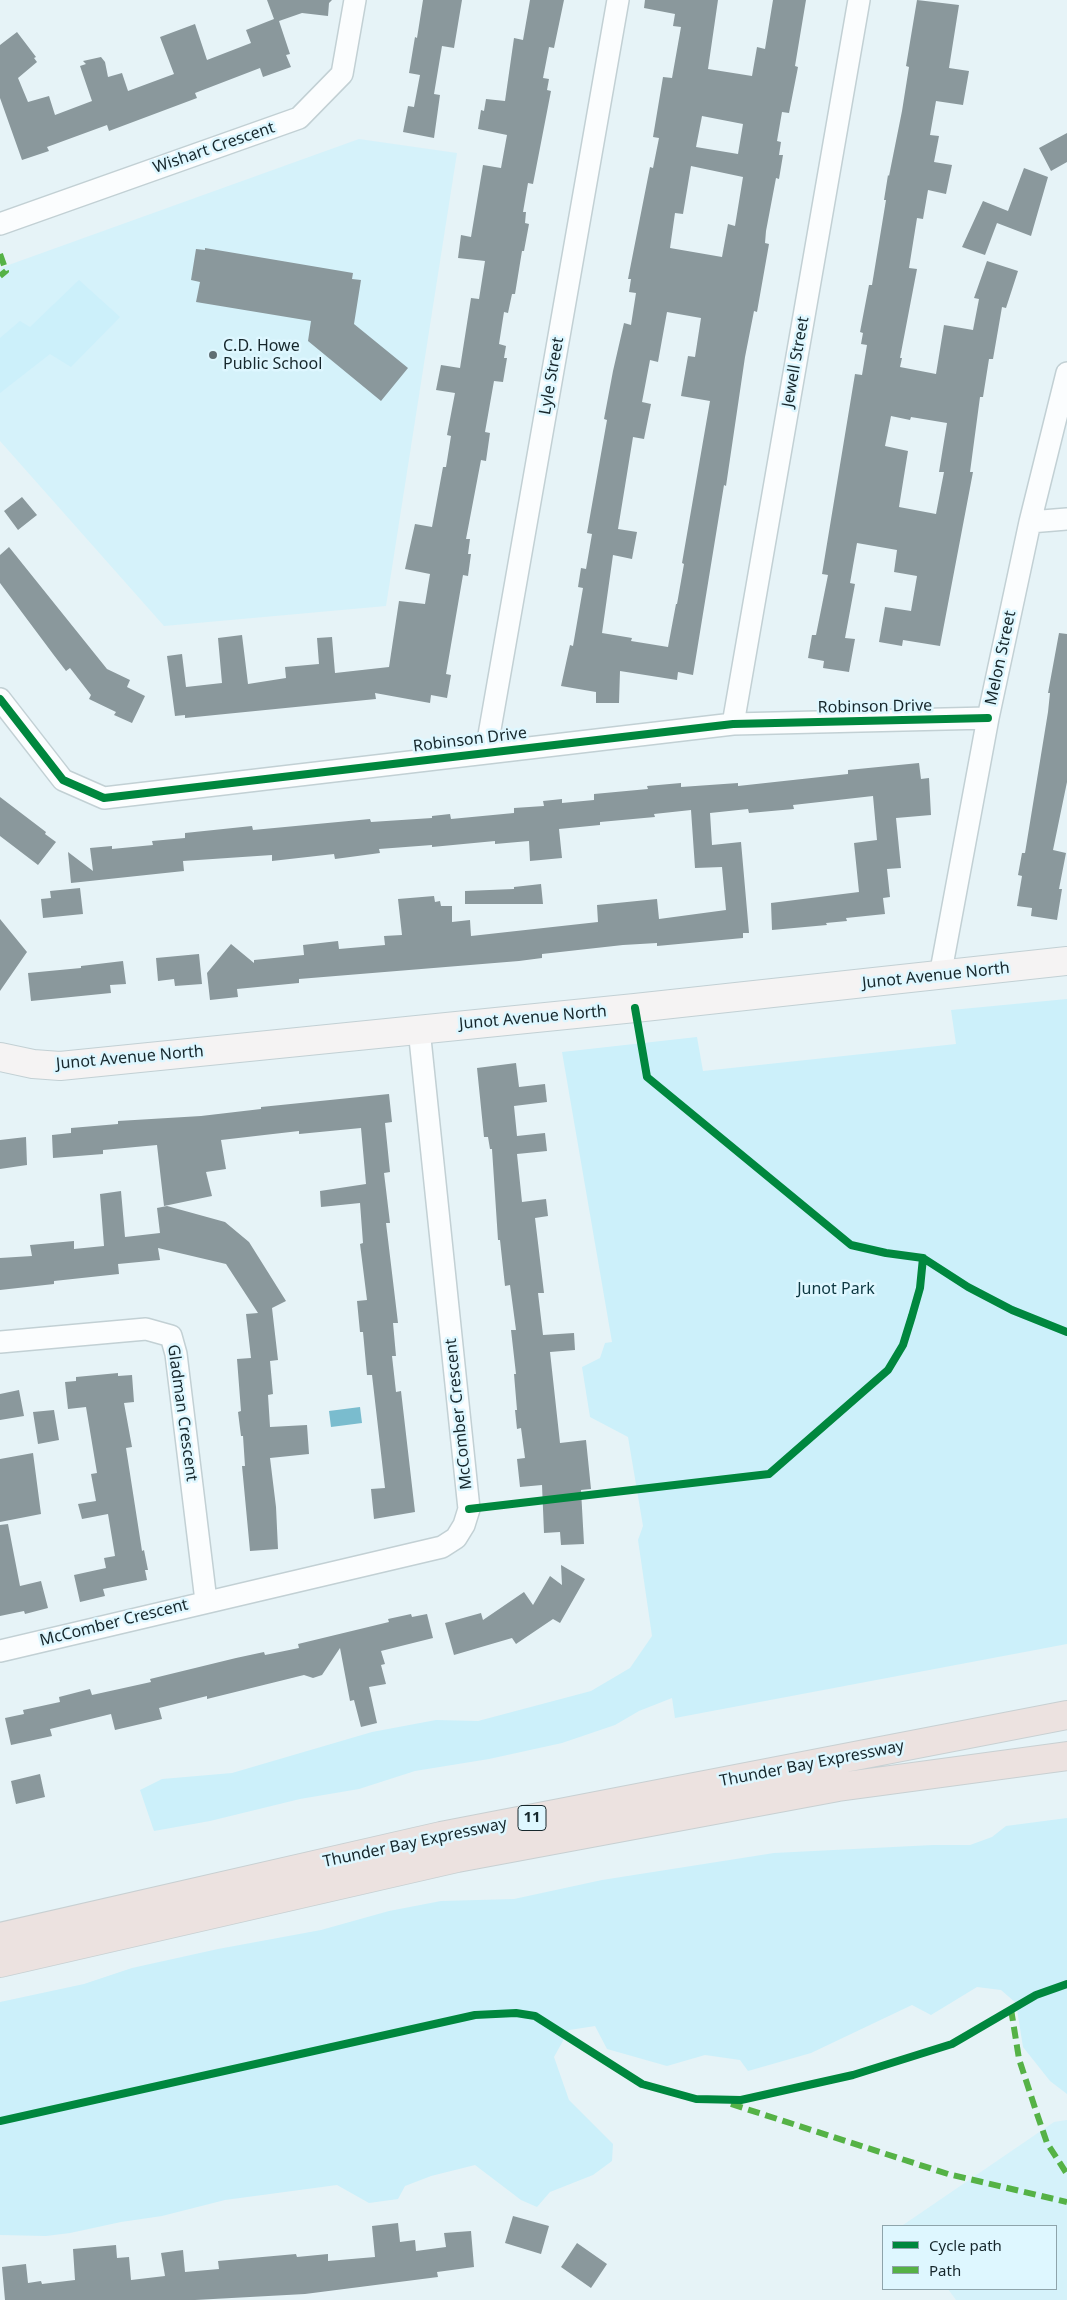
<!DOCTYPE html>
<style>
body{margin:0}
#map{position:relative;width:1067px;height:2300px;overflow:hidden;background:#e6f3f7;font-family:"Noto Sans",sans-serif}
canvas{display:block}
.legend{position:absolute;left:882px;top:2225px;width:175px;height:65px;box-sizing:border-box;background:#def7ff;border:1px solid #8ea4ab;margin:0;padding:6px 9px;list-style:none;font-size:15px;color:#16272c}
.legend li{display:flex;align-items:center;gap:10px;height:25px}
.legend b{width:25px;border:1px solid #8ea4ab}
</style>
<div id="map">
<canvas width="1067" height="2300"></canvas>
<ul class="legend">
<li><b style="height:6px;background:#00873e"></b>Cycle path</li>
<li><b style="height:6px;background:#55b246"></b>Path</li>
</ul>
</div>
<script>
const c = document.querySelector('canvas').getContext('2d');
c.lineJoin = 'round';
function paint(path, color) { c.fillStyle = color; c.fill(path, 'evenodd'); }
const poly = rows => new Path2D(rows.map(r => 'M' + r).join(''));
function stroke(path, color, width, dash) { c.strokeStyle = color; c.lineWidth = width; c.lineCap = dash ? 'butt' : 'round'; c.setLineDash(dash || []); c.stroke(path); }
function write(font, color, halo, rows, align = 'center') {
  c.font = font + ' "Noto Sans",sans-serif'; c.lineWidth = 5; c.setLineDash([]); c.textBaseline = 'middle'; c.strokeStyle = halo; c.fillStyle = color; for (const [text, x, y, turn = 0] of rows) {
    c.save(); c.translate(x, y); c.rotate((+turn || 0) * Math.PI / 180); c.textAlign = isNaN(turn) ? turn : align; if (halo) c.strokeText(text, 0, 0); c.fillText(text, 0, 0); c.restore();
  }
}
paint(poly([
 [359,139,457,153,386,606,164,626,0,441,0,270,3,267],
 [1067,2120,1067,2300,956,2300,948,2289,1056,2289,1056,2226,904,2226,903,2225,1054,2122]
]), '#d5f2fa');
paint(poly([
 [79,280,120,317,71,367,50,354,0,393,0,338,20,321,30,327],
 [1067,999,1067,1644,675,1718,672,1698,639,1711,615,1725,562,1743,489,1759,415,1771,359,1789,300,1799,210,1821,154,1831,140,1790,162,1779,232,1773,372,1732,436,1720,478,1721,591,1691,630,1668,652,1636,638,1540,643,1526,628,1437,590,1417,582,1367,600,1358,605,1343,612,1342,562,1052,697,1037,703,1071,956,1044,951,1010],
 [1067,1818,1067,2094,1050,2081,1023,2047,1016,2003,1001,1990,977,1987,931,2015,912,2005,811,2053,748,2071,740,2060,705,2055,667,2066,607,2049,595,2026,569,2030,554,2057,569,2100,613,2144,612,2161,593,2175,550,2192,537,2207,521,2200,475,2165,431,2176,405,2186,398,2199,369,2203,337,2185,225,2200,162,2216,121,2222,70,2233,46,2236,0,2235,0,2002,84,1984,132,1968,218,1949,321,1930,389,1911,441,1901,514,1899,602,1880,774,1853,933,1845,970,1845,992,1837,1006,1826]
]), '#ccf0fa');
paint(poly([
 [360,1407,362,1423,331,1427,329,1411]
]), '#7abcce');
paint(poly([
 [267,0,332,0,329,3,328,16,302,13,279,21,290,54,286,55,291,67,263,77,260,68,195,93,197,98,109,131,107,125,47,147,49,151,22,160,0,98,0,45,17,32,36,57,34,58,37,62,18,78,28,102,49,96,55,115,92,101,80,66,86,64,83,61,101,57,105,62,108,77,122,73,128,91,174,74,160,37,195,24,207,60,251,43,246,30,274,19],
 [423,0,462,0,454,48,442,46,434,94,440,95,434,138,403,132,408,106,414,107,420,75,409,73,415,37,417,38],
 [530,0,564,0,554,48,549,47,543,78,549,79,547,90,551,91,533,184,528,183,523,212,526,212,525,223,529,224,524,251,522,251,515,294,512,294,508,313,504,312,499,344,506,346,504,358,507,358,503,382,494,381,485,432,490,433,486,461,481,460,466,539,470,539,468,554,471,554,468,576,463,575,446,674,451,675,447,698,431,695,430,703,375,693,376,699,185,718,185,715,175,716,167,656,182,654,186,687,222,683,218,638,242,635,248,684,286,678,285,667,319,664,317,638,332,637,335,673,389,667,399,601,425,604,430,574,405,569,415,524,432,527,443,467,446,467,451,436,447,435,455,393,436,390,441,365,460,368,471,298,479,299,485,261,458,258,461,235,471,237,483,165,501,168,507,135,478,129,481,110,484,111,486,99,505,101,514,38,523,40],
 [645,0,718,0,708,69,752,76,757,47,765,49,773,0,806,0,795,66,798,67,789,113,782,112,777,141,781,142,779,155,783,155,779,179,776,178,766,231,765,243,769,244,757,312,754,311,745,357,726,486,724,485,693,675,678,672,677,680,620,671,619,703,596,703,596,692,561,686,570,645,573,646,583,588,578,587,581,568,586,569,592,534,587,533,607,420,604,419,613,371,624,323,631,325,636,293,629,292,631,279,628,279,650,167,653,168,659,138,653,137,663,77,672,78,681,27,673,26,675,14,644,8],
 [702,116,743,124,738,154,696,147],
 [691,166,743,177,735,226,728,224,722,257,670,248,675,213,683,214],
 [667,312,701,318,695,357,688,356,681,396,710,401,682,563,684,564,677,604,676,604,668,647,631,641,632,638,602,633,613,555,632,559,637,532,618,529,633,437,644,439,651,404,642,402,650,360,658,362],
 [917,0,959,5,949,68,969,71,963,105,936,101,930,135,939,136,934,162,952,165,946,194,928,190,923,219,917,218,909,268,917,269,900,358,902,358,900,367,936,374,944,325,973,330,979,299,974,298,987,261,1018,271,1006,308,1002,307,993,359,989,359,983,397,980,397,970,472,973,472,940,646,903,640,902,646,879,642,885,607,911,611,917,576,894,572,897,550,857,543,850,583,855,584,845,638,855,639,849,672,823,668,824,661,808,658,812,635,816,635,828,575,822,574,855,374,862,375,867,345,861,344,863,333,860,332,869,285,872,285,886,200,884,200,888,175,889,176,902,111,909,67,906,66],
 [891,416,910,420,911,417,947,423,939,472,944,472,936,514,899,507,908,451,885,446],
 [1067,133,1067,162,1051,171,1039,148],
 [1024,168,1048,177,1031,236,997,223,985,255,962,247,983,201,1008,211],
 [205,248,353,273,352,279,361,280,354,324,408,368,381,401,308,341,311,321,196,302,200,282,191,280,196,249,205,250],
 [22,497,37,515,18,530,4,511],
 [9,547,107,669,130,680,127,687,145,696,132,723,114,715,116,712,89,699,91,695,70,668,66,671,53,654,0,583,0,555],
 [1059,633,1067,634,1067,782,1053,850,1066,853,1059,889,1062,889,1057,920,1031,916,1032,908,1017,906,1022,876,1018,875,1022,853,1025,853,1048,712,1050,693,1048,693],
 [919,763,921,779,929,778,931,815,896,818,901,868,887,869,890,897,883,898,885,914,846,918,847,921,826,923,827,925,772,930,771,903,859,892,854,843,877,840,873,796,793,805,794,809,749,813,748,809,710,813,712,845,741,842,749,933,743,933,743,938,657,946,657,943,623,945,542,954,542,958,519,961,299,979,299,983,237,989,238,997,210,1000,207,973,231,944,254,963,254,960,304,955,303,945,338,941,339,949,385,945,384,936,402,935,398,899,434,896,435,902,440,901,441,906,452,906,452,922,470,920,471,936,598,922,597,905,657,899,659,919,726,910,722,867,695,868,691,810,654,814,655,817,600,822,600,825,559,829,562,858,530,861,529,841,495,844,495,841,432,847,432,845,379,849,380,853,335,859,334,854,272,861,272,855,183,861,184,871,71,883,68,852,93,871,90,848,112,846,112,849,153,845,152,841,185,838,185,833,252,826,253,830,370,819,371,822,432,818,432,816,450,814,451,819,514,813,514,808,544,806,543,801,562,799,562,803,594,800,594,794,648,789,647,786,681,783,681,787,738,783,738,786,848,774,848,770],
 [0,797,46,832,45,834,56,842,38,865,0,836],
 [541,884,543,904,465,904,465,891,514,889,514,887],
 [80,888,83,914,43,918,41,899,51,898,50,891],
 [0,919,27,952,0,991],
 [199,954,202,984,175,986,174,979,158,981,156,958],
 [123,961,126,984,110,985,111,993,31,1001,28,973,81,968,81,966],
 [516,1063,519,1087,545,1084,547,1102,514,1106,517,1136,545,1133,547,1151,517,1154,522,1202,546,1199,548,1216,535,1218,544,1293,538,1293,543,1335,574,1333,575,1350,550,1352,560,1443,586,1440,591,1489,581,1490,584,1544,561,1545,560,1532,544,1533,542,1485,520,1487,517,1459,525,1458,521,1428,517,1429,515,1410,517,1410,514,1374,516,1374,511,1330,516,1330,510,1285,505,1286,500,1240,498,1240,492,1149,490,1149,488,1137,484,1137,477,1068],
 [389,1094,392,1122,385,1123,390,1172,384,1173,390,1223,386,1223,398,1323,393,1323,396,1356,392,1356,396,1392,401,1391,415,1512,374,1519,371,1489,385,1488,372,1375,367,1375,363,1332,360,1332,357,1301,367,1300,360,1244,363,1243,360,1203,321,1207,320,1191,366,1184,361,1128,299,1134,299,1131,221,1140,226,1169,206,1172,212,1196,164,1206,157,1145,103,1150,103,1154,53,1158,52,1135,71,1133,71,1128,118,1124,118,1121,201,1116,261,1109,261,1107],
 [26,1137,27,1165,0,1169,0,1140],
 [121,1191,125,1237,160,1233,157,1208,167,1206,225,1222,249,1242,286,1301,272,1308,278,1360,270,1361,273,1394,268,1395,270,1427,307,1425,309,1454,270,1458,276,1507,278,1549,250,1551,242,1466,245,1466,243,1436,241,1436,238,1412,241,1411,237,1359,251,1358,246,1314,258,1313,226,1264,158,1248,160,1260,118,1264,119,1274,54,1281,54,1284,0,1290,0,1258,32,1256,30,1245,74,1241,74,1249,104,1246,100,1194],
 [118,1373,118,1376,132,1375,134,1402,124,1403,132,1447,126,1448,142,1551,144,1550,148,1570,145,1570,147,1580,103,1589,105,1596,80,1602,74,1575,106,1568,104,1558,115,1556,108,1514,82,1519,78,1504,96,1501,91,1474,97,1473,86,1407,68,1409,65,1382,76,1381,76,1377],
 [19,1390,24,1416,0,1420,0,1394],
 [54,1410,59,1440,38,1444,33,1412],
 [33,1453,41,1514,0,1522,0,1459],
 [8,1524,20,1586,41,1581,48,1608,25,1614,24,1611,0,1616,0,1525],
 [561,1565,585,1579,560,1623,553,1619,516,1644,512,1638,454,1655,445,1623,481,1613,483,1620,524,1592,533,1605,550,1576,562,1585],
 [411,1614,412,1617,427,1614,433,1638,381,1651,385,1664,381,1665,386,1684,369,1687,377,1723,361,1727,354,1700,350,1701,340,1648,322,1675,313,1678,304,1675,207,1699,207,1696,159,1708,162,1719,115,1730,111,1714,50,1729,52,1736,11,1745,5,1718,24,1714,23,1710,60,1702,59,1697,90,1689,92,1695,151,1682,150,1679,236,1658,264,1652,265,1655,299,1648,298,1644,389,1622,388,1619],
 [40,1774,45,1797,16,1804,11,1781],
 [513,2216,549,2226,541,2254,505,2243],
 [398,2223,400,2242,415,2240,416,2251,446,2247,444,2233,471,2231,474,2267,437,2272,438,2277,305,2294,195,2300,5,2300,2,2267,26,2264,28,2283,41,2281,42,2284,75,2280,73,2249,116,2245,117,2258,129,2257,131,2280,165,2276,161,2253,183,2250,185,2272,219,2269,218,2261,296,2254,297,2257,328,2254,328,2261,375,2257,372,2226],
 [577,2243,607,2264,591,2288,561,2267]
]), '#8a989c');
const minor = poly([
 [0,224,299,118,342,74,355,0],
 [1030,522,1067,519],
 [0,699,63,780,104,798,733,724,988,718],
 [733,724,859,0],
 [486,752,618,0],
 [940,976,988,718,1030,522,1067,373],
 [0,1342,146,1329,171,1336,176,1354,206,1601],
 [0,1651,442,1547,456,1538,464,1525,469,1509,419,1029]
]);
const secondary = poly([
 [0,1057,33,1064,60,1066,635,1008,1067,961]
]);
const trunk = poly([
 [0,1937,441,1836,1067,1715],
 [0,1963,457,1858,838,1787,1067,1756]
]);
stroke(minor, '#c2d0d4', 24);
stroke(secondary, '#c2d0d4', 30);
stroke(trunk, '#c8d0d2', 30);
stroke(minor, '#fbfdfe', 21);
stroke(secondary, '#f5f3f3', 28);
stroke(trunk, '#ece2e0', 28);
stroke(poly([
 [0,254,6,271,0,276],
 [1011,2009,1019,2059,1036,2111,1047,2143,1067,2174],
 [731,2104,948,2174,1067,2202]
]), '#55b246', 6, [12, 6]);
stroke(poly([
 [0,699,63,780,104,798,733,724,988,718],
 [635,1008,647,1077,851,1245,886,1253,923,1258,968,1287,1012,1310,1067,1332],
 [469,1509,769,1474,888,1370,903,1345,912,1316,920,1288,923,1258],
 [0,2121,475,2015,516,2013,535,2016,642,2084,696,2099,741,2100,853,2075,952,2044,1036,1995,1067,1984]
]), '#00873e', 8);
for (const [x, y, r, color] of [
 [213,355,5,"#5f6e73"]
]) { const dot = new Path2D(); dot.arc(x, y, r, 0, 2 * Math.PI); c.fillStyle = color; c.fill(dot); stroke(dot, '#def7ff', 2); }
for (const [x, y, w] of [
 [532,1818,28]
]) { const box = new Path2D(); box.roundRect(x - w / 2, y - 12.5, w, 25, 4); c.fillStyle = '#def7ff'; c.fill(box); stroke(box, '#16272c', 1); }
write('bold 15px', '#16272c', null, [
 ["11",532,1818]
]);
write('16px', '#16272c', '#def7ff', [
 ["Wishart Crescent",214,148,-19],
 ["Jewell Street",796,362,-80],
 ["Lyle Street",552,376,-80],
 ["Melon Street",1001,658,-78],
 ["Robinson Drive",875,707,-1],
 ["Robinson Drive",470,740,-7],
 ["Junot Avenue North",936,976,-6],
 ["Junot Avenue North",533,1018,-5],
 ["Junot Avenue North",130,1058,-5],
 ["Gladman Crescent",182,1413,82],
 ["McComber Crescent",459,1414,-96],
 ["McComber Crescent",114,1623,-14],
 ["Thunder Bay Expressway",812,1764,-11],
 ["Thunder Bay Expressway",415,1843,-12]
]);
write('16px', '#16272c', '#def7ff', [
 ["C.D. Howe",223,346],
 ["Public School",223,364]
], 'left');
write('16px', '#0d3842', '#def7ff', [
 ["Junot Park",836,1289]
]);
</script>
